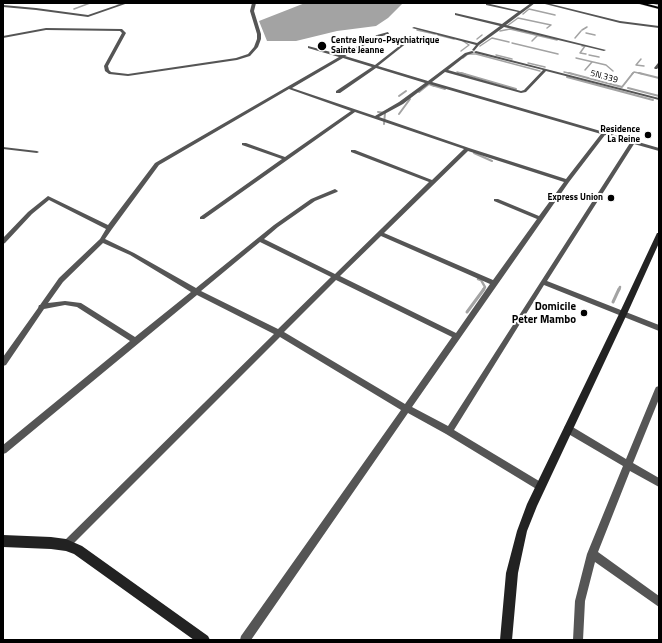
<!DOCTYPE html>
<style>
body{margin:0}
#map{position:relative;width:662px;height:643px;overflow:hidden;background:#fff;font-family:"Titillium Web",sans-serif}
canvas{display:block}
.frame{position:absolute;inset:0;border:4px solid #000;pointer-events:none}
</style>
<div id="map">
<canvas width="662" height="643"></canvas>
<div class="frame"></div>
</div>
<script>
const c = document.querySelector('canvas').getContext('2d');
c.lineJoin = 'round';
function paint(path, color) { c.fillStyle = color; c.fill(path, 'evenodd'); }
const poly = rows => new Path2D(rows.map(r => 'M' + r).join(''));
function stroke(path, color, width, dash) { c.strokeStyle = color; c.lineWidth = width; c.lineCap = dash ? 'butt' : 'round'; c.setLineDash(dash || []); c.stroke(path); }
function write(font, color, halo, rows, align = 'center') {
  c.font = font + ' "Titillium Web",sans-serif'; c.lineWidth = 4; c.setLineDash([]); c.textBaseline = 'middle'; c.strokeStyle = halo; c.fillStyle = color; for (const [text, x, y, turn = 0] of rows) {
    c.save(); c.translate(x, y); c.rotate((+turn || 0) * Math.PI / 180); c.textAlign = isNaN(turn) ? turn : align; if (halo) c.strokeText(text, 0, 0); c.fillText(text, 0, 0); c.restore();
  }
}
paint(poly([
 [305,3,403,3,388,18,376,26,337,31,296,41,267,41,259,21]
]), '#a3a3a3');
stroke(poly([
 [115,3,119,4],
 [653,3,659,5],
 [74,9,90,3],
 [523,14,529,9,555,15],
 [507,26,518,18,551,25,547,28],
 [417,30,435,34],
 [582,30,587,27],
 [500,31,510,29,557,40],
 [586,33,595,35],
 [438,35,454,39],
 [575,38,581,31],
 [477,39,482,35],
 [532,41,537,36],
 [512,43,558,54],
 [480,46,492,38,509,42],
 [582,46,585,46,580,53,586,54],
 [461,51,469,45,463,41],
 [496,55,512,59],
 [589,55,599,57],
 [463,58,468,54,476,54,540,71],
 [576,58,606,65,613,71],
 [641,59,636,65,644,66],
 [528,63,545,67],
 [585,70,592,62],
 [457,72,465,74],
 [564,72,573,74],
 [632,74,634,72,643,74]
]), '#a3a3a3', 1.5);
stroke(poly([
 [461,73,516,89],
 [569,73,622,87,633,73],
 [639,73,659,78],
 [567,77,653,100],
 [435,86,445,89],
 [628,88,659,96],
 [419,92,429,84,434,86],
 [399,96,406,91],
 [378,112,385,113,384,124],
 [399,114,410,99],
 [474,153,492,161]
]), '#a3a3a3', 2);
stroke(poly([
 [478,279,481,280,485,287,483,290],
 [619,290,620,287]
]), '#a3a3a3', 2.5);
stroke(poly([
 [613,302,619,289],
 [467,312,484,289]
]), '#a3a3a3', 3);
const primary = poly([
 [636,3,644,3,659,7,659,9,636,3]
]);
stroke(primary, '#dbdbdb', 1);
paint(poly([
 [123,3,128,3,88,17,36,10,3,7,3,5,36,8,88,15,123,3],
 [252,3,256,3,254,11,261,34,261,39,258,47,250,56,237,60,128,76,109,74,105,71,104,66,122,33,120,31,46,30,3,38,3,36,46,28,122,29,126,33,108,66,109,70,111,72,128,74,236,58,248,54,254,47,257,39,257,34,250,11,252,3],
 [486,3,520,11,531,3,535,3,506,25,606,50,604,51,504,27,479,45,474,51,472,50,476,45,412,28,414,27,477,43,500,26,455,15,455,13,502,24,518,12,486,5,486,3],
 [541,3,547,3,620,21,659,26,659,28,620,23,541,3],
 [388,32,389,34,379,37,345,56,375,65,407,40,408,40,408,42,378,66,428,81,465,53,472,51,474,52,473,53,467,55,448,70,521,91,524,90,543,70,475,53,474,52,476,51,659,98,659,100,546,71,526,92,521,93,445,72,432,82,659,148,659,151,634,144,547,281,659,325,659,331,544,285,454,430,544,484,545,487,544,490,541,491,538,490,446,434,408,413,251,640,240,640,241,636,401,410,280,337,69,548,66,550,63,548,61,545,63,542,274,334,197,295,6,453,3,454,3,445,130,341,77,307,65,305,44,309,6,365,3,366,3,357,38,308,39,305,40,305,59,278,100,239,106,229,49,200,32,214,5,243,3,244,3,238,28,212,48,196,108,225,155,163,339,57,308,48,308,46,342,55,377,35,388,32],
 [343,58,372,67,336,91,336,93,340,93,376,68,425,83,399,102,375,116,292,88,343,58],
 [429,84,601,134,566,179,469,148,379,117,403,104,429,84],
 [289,89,351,111,285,157,246,143,242,143,242,145,282,159,200,217,200,219,204,219,355,112,464,149,432,180,355,150,351,150,351,152,429,182,335,274,264,239,278,227,315,201,337,192,338,191,335,189,311,199,274,225,196,288,134,253,105,239,112,229,159,165,289,89],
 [605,135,630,143,448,426,412,407,569,182,605,135],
 [468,151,564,182,539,216,498,199,494,199,494,201,537,219,493,280,384,233,468,151],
 [381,236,490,284,456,333,340,276,381,236],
 [260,242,331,277,278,329,201,291,260,242],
 [103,243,130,255,191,292,135,337,81,303,65,301,48,303,63,282,103,243],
 [336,280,452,337,405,404,284,332,336,280],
 [658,63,659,63,659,67,657,69,655,69,654,68,658,63],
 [3,147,37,151,39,152,37,153,3,149,3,147],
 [659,386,659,399,633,463,659,478,659,487,630,471,598,552,659,596,659,607,595,562,585,601,583,640,573,640,575,601,587,554,623,466,565,432,564,429,565,426,568,425,571,426,626,459,655,389,656,387,659,386]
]), '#555');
paint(poly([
 [657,233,659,233,659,243,627,314,537,506,527,531,518,573,512,640,500,640,506,573,517,531,527,504,619,314,657,233],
 [3,535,51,537,66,539,82,546,208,636,210,640,194,640,74,554,66,551,51,549,3,547,3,535]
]), '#222');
paint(primary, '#000');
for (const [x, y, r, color] of [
 [322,46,5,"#000"],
 [648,135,4,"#000"],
 [611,198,4,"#000"],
 [584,313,4,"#000"]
]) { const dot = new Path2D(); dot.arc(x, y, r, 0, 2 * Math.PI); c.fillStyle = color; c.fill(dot); stroke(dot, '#fff', 1.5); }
write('bold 9px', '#000', '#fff', [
 ["Centre Neuro-Psychiatrique",331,41,"left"],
 ["Sainte Jeanne",331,51,"left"],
 ["Residence",640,130],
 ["La Reine",640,140],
 ["Express Union",603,198]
], 'right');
write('9px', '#000', '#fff', [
 ["5N.339",604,77,15]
]);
write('bold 11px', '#000', '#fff', [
 ["Domicile",576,307],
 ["Peter Mambo",576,320]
], 'right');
</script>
